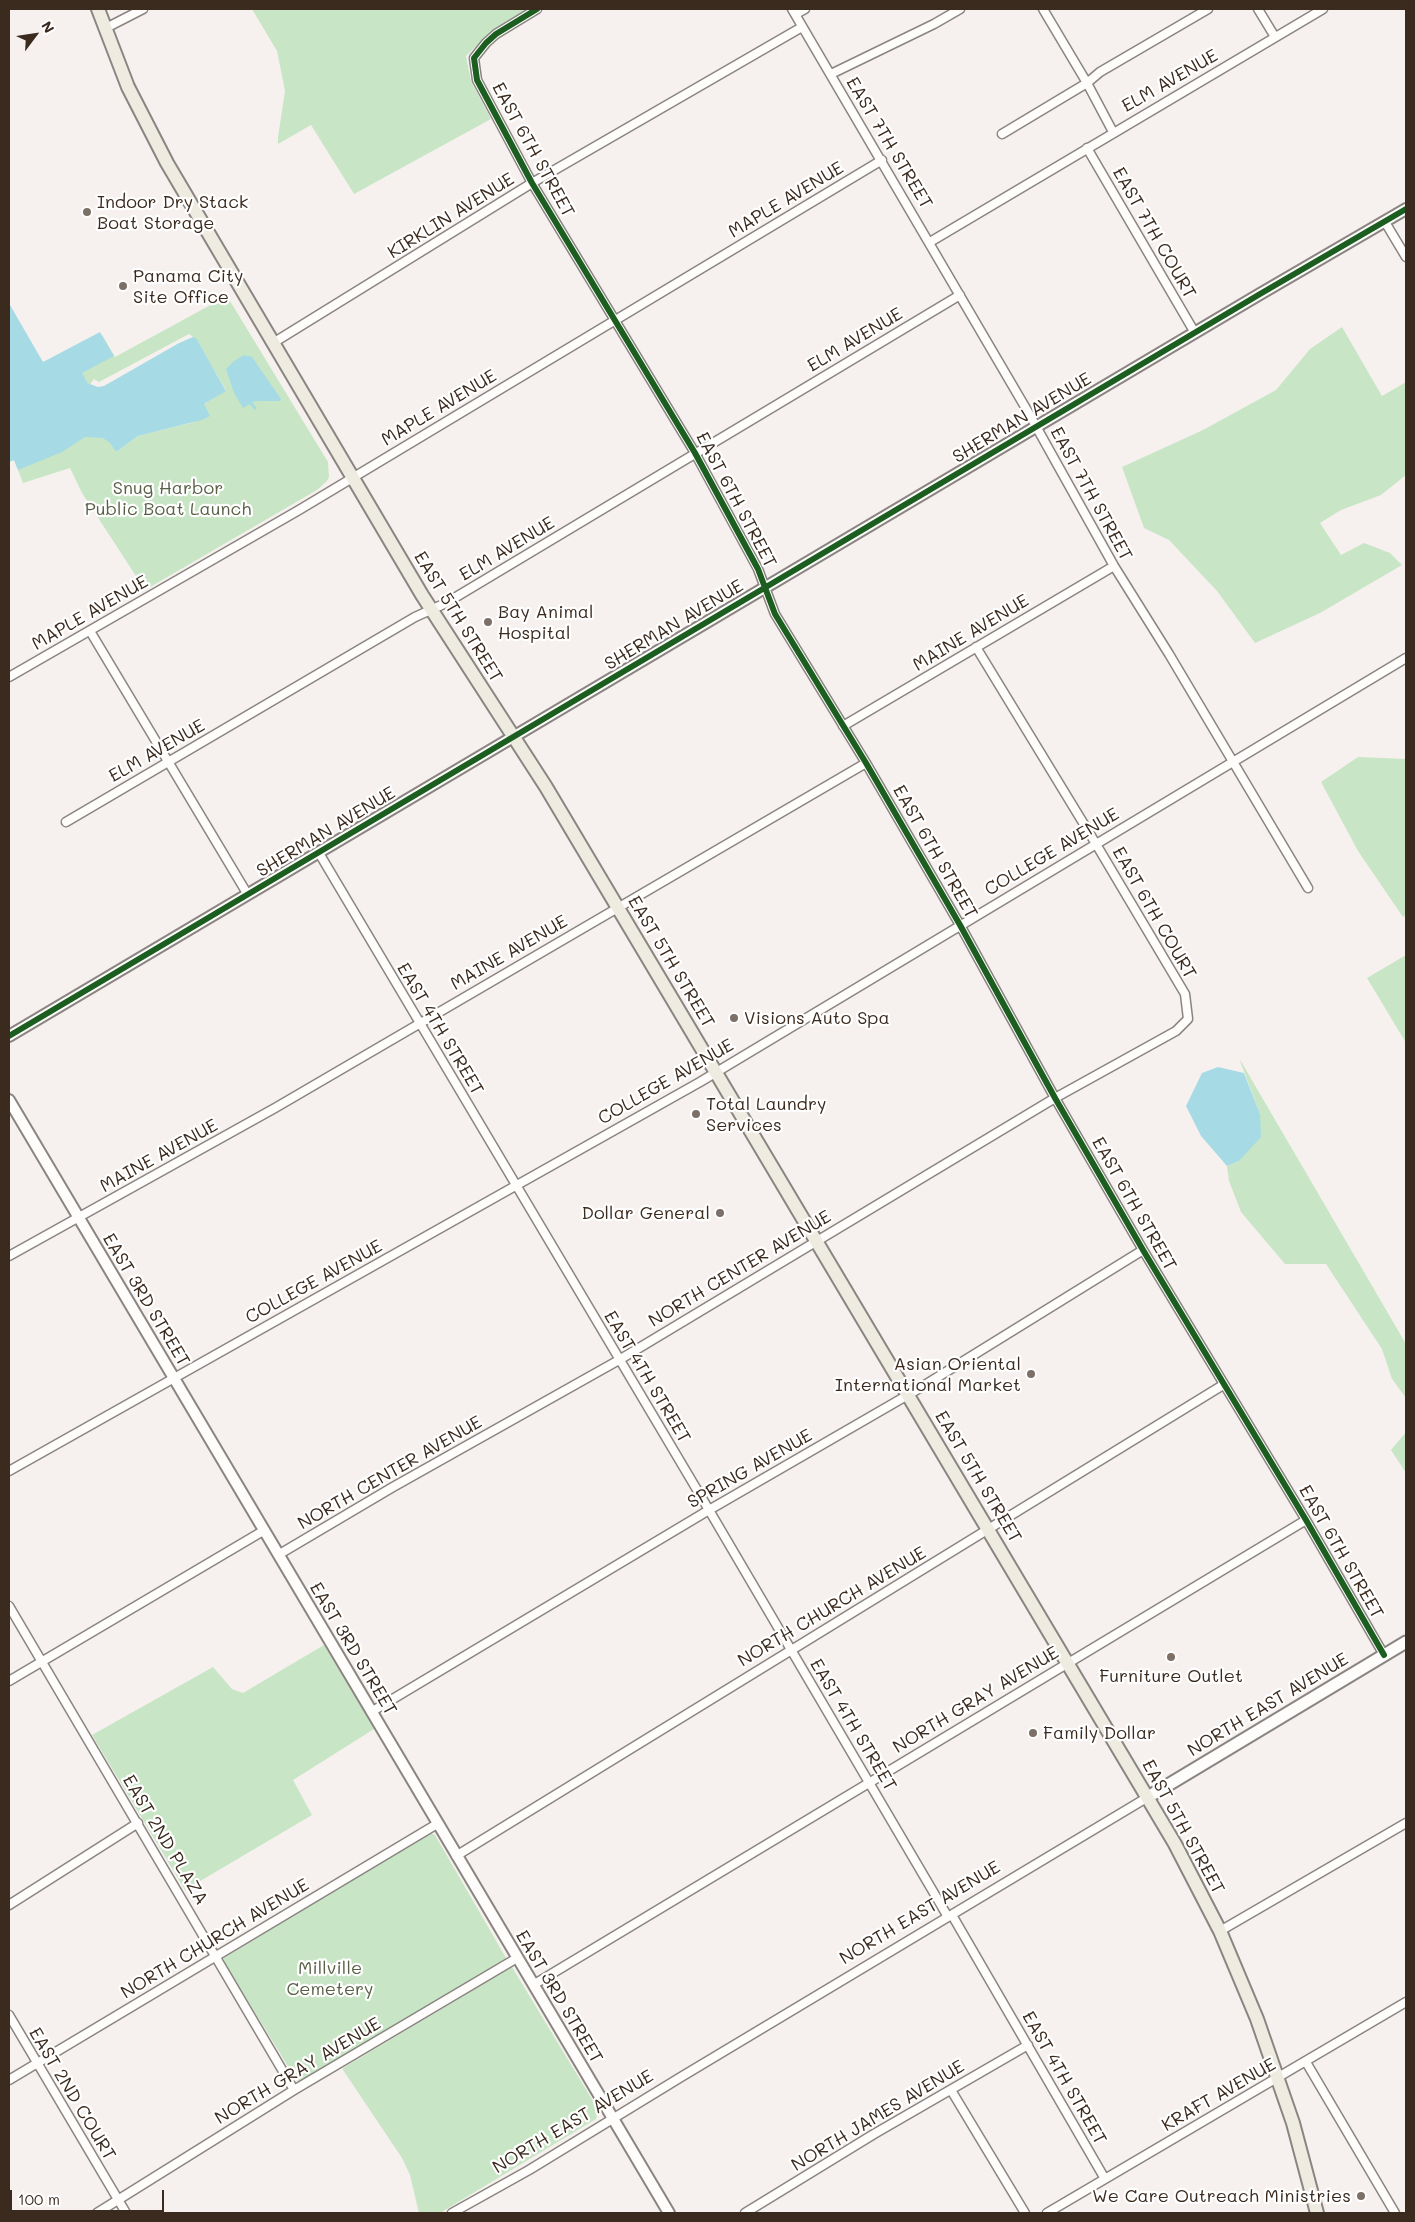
<!DOCTYPE html>
<style>
body{margin:0}
#map{position:relative;width:1415px;height:2222px;overflow:hidden;background:#f6f1ee;font-family:Mali,sans-serif}
canvas{display:block}
.frame{position:absolute;inset:0;border:10px solid #3b2a1e;pointer-events:none}
.north{position:absolute;left:10px;top:10px;width:50px;height:50px;-webkit-text-stroke:4px #fff;paint-order:stroke;rotate:59deg;font-size:14px;font-weight:700;line-height:20px;text-align:center;color:#3b2a1e}
.north::after{content:'';display:block;margin:auto;width:18px;height:22px;background:#3b2a1e;clip-path:polygon(50% 0,100% 100%,50% 72%,0 100%)}
.scale{position:absolute;left:10px;top:2190px;width:154px;height:22px;box-sizing:border-box;border:2px solid #3b2a1e;border-top:0;padding-left:6px;font-size:15px;line-height:18px;white-space:nowrap;color:#3b2a1e;-webkit-text-stroke:4px #fff;paint-order:stroke}
</style>
<div id="map">
<canvas width="1415" height="2222"></canvas>
<div class="frame"></div>
<div class="north">N</div>
<div class="scale">100 m</div>
</div>
<script>
const c = document.querySelector('canvas').getContext('2d');
c.lineJoin = 'round';
function paint(path, color) { c.fillStyle = color; c.fill(path, 'evenodd'); }
const poly = rows => new Path2D(rows.map(r => 'M' + r).join(''));
function stroke(path, color, width, dash) { c.strokeStyle = color; c.lineWidth = width; c.lineCap = dash ? 'butt' : 'round'; c.setLineDash(dash || []); c.stroke(path); }
function write(font, color, halo, rows, align = 'center') {
  c.font = font + ' Mali,sans-serif'; c.lineWidth = 4.5; c.setLineDash([]); c.textBaseline = 'middle'; c.strokeStyle = halo; c.fillStyle = color; for (const [text, x, y, turn = 0] of rows) {
    c.save(); c.translate(x, y); c.rotate((+turn || 0) * Math.PI / 180); c.textAlign = isNaN(turn) ? turn : align; if (halo) c.strokeText(text, 0, 0); c.fillText(text, 0, 0); c.restore();
  }
}
paint(poly([
 [252,9,527,9,494,29,466,56,471,81,491,119,354,194,311,125,278,144,278,137,285,91,277,51],
 [227,296,328,462,329,477,327,481,317,490,145,590,82,493,70,468,23,483,14,460,9,462,102,425,116,452,138,436,195,422,203,405,226,390,195,338,190,336,99,384,90,384,68,391,102,335,115,357],
 [1342,327,1382,396,1406,382,1406,475,1381,495,1341,510,1320,523,1341,555,1364,543,1390,553,1402,565,1320,613,1255,643,1217,591,1169,540,1144,528,1122,467,1203,430,1276,390,1310,349],
 [1358,757,1406,759,1406,915,1403,917,1358,851,1321,782],
 [1406,955,1406,1043,1367,978],
 [1239,1058,1406,1344,1406,1398,1392,1379,1382,1349,1326,1264,1285,1264,1241,1212,1229,1181,1227,1166,1239,1161,1260,1114],
 [1406,1432,1406,1473,1391,1450],
 [324,1645,374,1729,293,1780,312,1815,185,1890,92,1735,213,1667,232,1689,243,1693],
 [431,1833,435,1835,506,1958,304,2080,297,2081,224,1962,224,1958],
 [512,1967,596,2106,597,2116,596,2119,440,2213,419,2213,410,2175,402,2158,343,2070,343,2068]
]), '#c8e6c5');
paint(poly([
 [10,305,43,362,100,332,114,356,82,373,88,384,93,382,99,384,190,336,196,338,226,391,204,404,210,416,202,420,138,436,116,452,110,443,103,438,85,437,62,452,18,470,14,460,9,462,9,306],
 [244,355,252,357,281,399,280,401,255,401,243,408,234,393,226,369,234,361],
 [1218,1067,1244,1073,1260,1114,1261,1137,1239,1161,1227,1166,1201,1136,1186,1106,1202,1073]
]), '#a6dbe5');
paint(poly([
 [189,334,193,337,179,343,104,386,98,387,90,384,94,379,99,382]
]), '#f6f1ee');
stroke(poly([
 [251,403,255,408]
]), '#a6dbe5', 3);
const minor = poly([
 [537,9,496,34,486,43,474,58,477,80,532,183,695,453,758,569,775,614,866,763,960,925,1055,1098,1143,1250,1306,1520,1384,1655],
 [792,9,1028,412,1114,566,1169,654,1308,888],
 [1043,9,1087,83,1113,132],
 [1258,9,1275,37],
 [796,14,805,9],
 [104,29,143,9],
 [831,74,934,24,960,9],
 [1002,134,1087,83,1100,72,1208,9],
 [1087,148,1195,333],
 [1385,222,1406,257],
 [930,242,1323,9],
 [273,343,532,183,802,27],
 [90,631,248,895],
 [9,677,299,510,882,160],
 [843,726,1114,566],
 [66,822,415,617,446,603,960,295],
 [319,853,709,1510,948,1917],
 [9,1256,275,1108,866,763],
 [9,1471,700,1082,1406,658],
 [278,1555,393,1487,619,1360,1055,1098,1176,1031,1188,1019,1185,994,1096,844,976,647],
 [9,1606,294,2090],
 [9,1681,263,1531],
 [371,1712,709,1510,920,1388,1143,1250],
 [456,1856,1223,1385],
 [9,1905,138,1823],
 [952,1915,1105,2179],
 [1220,1931,1406,1823],
 [533,1985,1306,1520],
 [9,2015,126,2213],
 [1306,2062,1395,2213],
 [9,2080,437,1824],
 [951,2090,1025,2213],
 [97,2213,294,2090,517,1958],
 [452,2213,529,2170,681,2077,1148,1797],
 [745,2213,874,2134,1028,2045],
 [1047,2213,1406,2002]
]);
const tertiary = poly([
 [9,1036,1260,294,1406,209],
 [9,1100,669,2213]
]);
const secondary = poly([
 [1148,1797,1406,1642]
]);
const primary = poly([
 [98,9,128,87,167,163,422,595,546,787,1175,1844,1220,1931,1257,2019,1293,2123,1317,2213]
]);
stroke(minor, '#8a8581', 11);
stroke(tertiary, '#8a8581', 14);
stroke(secondary, '#8a8581', 15);
stroke(primary, '#8a8581', 16);
stroke(minor, '#fefdfc', 8);
stroke(tertiary, '#fefdfc', 10);
stroke(secondary, '#fefdfc', 11);
stroke(primary, '#eeebe0', 12);
stroke(poly([
 [537,9,496,34,486,43,474,58,477,80,532,183,695,453,758,569,775,614,866,763,960,925,1055,1098,1143,1250,1306,1520,1384,1655],
 [9,1036,1260,294,1406,209]
]), '#1b5e20', 6);
for (const [x, y, r, color] of [
 [87,212,5,"#7c7067"],
 [123,286,5,"#7c7067"],
 [488,622,5,"#7c7067"],
 [734,1018,5,"#7c7067"],
 [696,1114,5,"#7c7067"],
 [720,1213,5,"#7c7067"],
 [1031,1374,5,"#7c7067"],
 [1171,1657,5,"#7c7067"],
 [1033,1733,5,"#7c7067"],
 [1361,2196,5,"#7c7067"]
]) { const dot = new Path2D(); dot.arc(x, y, r, 0, 2 * Math.PI); c.fillStyle = color; c.fill(dot); stroke(dot, '#fff', 2); }
write('18px', '#3b2a1e', '#fff', [
 ["ELM AVENUE",1170,81,-30],
 ["EAST 7TH STREET",889,143,59],
 ["EAST 6TH STREET",533,150,61],
 ["MAPLE AVENUE",786,200,-31],
 ["KIRKLIN AVENUE",451,216,-32],
 ["EAST 7TH COURT",1154,233,60],
 ["ELM AVENUE",855,340,-31],
 ["MAPLE AVENUE",439,408,-31],
 ["SHERMAN AVENUE",1022,418,-31],
 ["EAST 7TH STREET",1091,494,61],
 ["EAST 6TH STREET",736,500,62],
 ["ELM AVENUE",507,549,-31],
 ["MAPLE AVENUE",90,613,-30],
 ["EAST 5TH STREET",458,617,58],
 ["SHERMAN AVENUE",674,625,-31],
 ["MAINE AVENUE",971,633,-31],
 ["ELM AVENUE",157,751,-30],
 ["SHERMAN AVENUE",326,832,-31],
 ["EAST 6TH STREET",935,852,60],
 ["COLLEGE AVENUE",1052,852,-31],
 ["EAST 6TH COURT",1154,913,60],
 ["MAINE AVENUE",509,953,-30],
 ["EAST 5TH STREET",671,962,59],
 ["EAST 4TH STREET",440,1029,59],
 ["COLLEGE AVENUE",666,1082,-30],
 ["MAINE AVENUE",159,1156,-29],
 ["EAST 6TH STREET",1134,1204,60],
 ["NORTH CENTER AVENUE",740,1269,-31],
 ["COLLEGE AVENUE",314,1282,-29],
 ["EAST 3RD STREET",146,1300,59],
 ["EAST 4TH STREET",647,1377,59],
 ["SPRING AVENUE",750,1469,-30],
 ["NORTH CENTER AVENUE",390,1473,-30],
 ["EAST 5TH STREET",978,1477,59],
 ["EAST 6TH STREET",1341,1552,60],
 ["NORTH CHURCH AVENUE",832,1607,-31],
 ["EAST 3RD STREET",353,1649,59],
 ["NORTH GRAY AVENUE",976,1700,-31],
 ["NORTH EAST AVENUE",1268,1705,-31],
 ["EAST 4TH STREET",853,1725,59],
 ["EAST 5TH STREET",1183,1827,61],
 ["EAST 2ND PLAZA",165,1840,59],
 ["NORTH EAST AVENUE",920,1913,-31],
 ["NORTH CHURCH AVENUE",215,1939,-31],
 ["EAST 3RD STREET",559,1997,59],
 ["NORTH GRAY AVENUE",298,2071,-31],
 ["EAST 4TH STREET",1064,2078,60],
 ["EAST 2ND COURT",72,2094,59],
 ["KRAFT AVENUE",1219,2095,-30],
 ["NORTH JAMES AVENUE",878,2116,-31],
 ["NORTH EAST AVENUE",573,2122,-31]
]);
write('18px', '#3b2a1e', '#fff', [
 ["Indoor Dry Stack",97,202],
 ["Boat Storage",97,223],
 ["Panama City",133,276],
 ["Site Office",133,297],
 ["Bay Animal",498,612],
 ["Hospital",498,633],
 ["Visions Auto Spa",744,1018],
 ["Total Laundry",706,1104],
 ["Services",706,1125],
 ["Dollar General",710,1213,"right"],
 ["Asian Oriental",1021,1364,"right"],
 ["International Market",1021,1385,"right"],
 ["Furniture Outlet",1171,1676,"center"],
 ["Family Dollar",1043,1733],
 ["We Care Outreach Ministries",1351,2196,"right"]
], 'left');
write('18px', '#5a6046', '#fff', [
 ["Snug Harbor",168,488],
 ["Public Boat Launch",168,509],
 ["Millville",330,1968],
 ["Cemetery",330,1989]
]);
</script>
